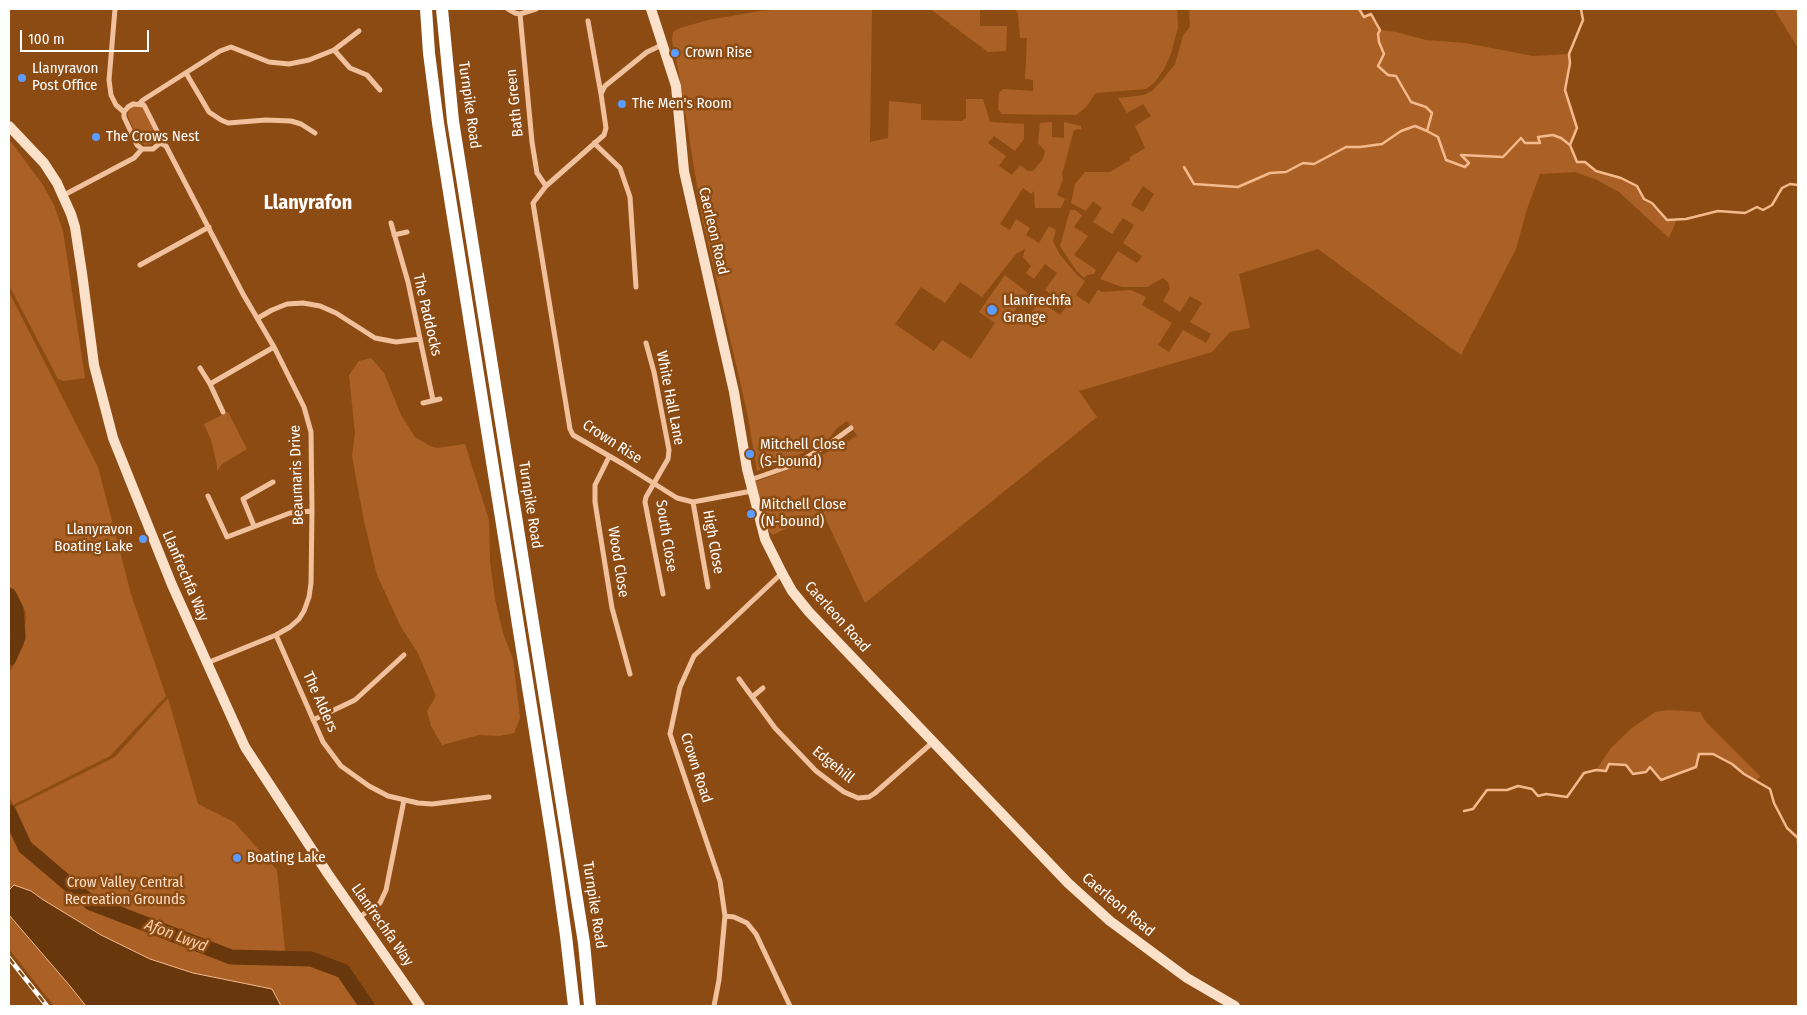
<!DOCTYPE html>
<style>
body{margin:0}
#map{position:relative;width:1807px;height:1015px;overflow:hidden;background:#8c4b13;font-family:"Fira Sans Condensed",sans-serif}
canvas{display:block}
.frame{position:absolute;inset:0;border:10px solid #fff;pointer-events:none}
.scale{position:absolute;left:20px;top:30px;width:129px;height:22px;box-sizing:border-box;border:2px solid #fff;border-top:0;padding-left:6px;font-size:15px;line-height:18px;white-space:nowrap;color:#fff;-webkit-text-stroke:4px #8c4b13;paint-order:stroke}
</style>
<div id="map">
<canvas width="1807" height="1015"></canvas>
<div class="frame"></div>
<div class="scale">100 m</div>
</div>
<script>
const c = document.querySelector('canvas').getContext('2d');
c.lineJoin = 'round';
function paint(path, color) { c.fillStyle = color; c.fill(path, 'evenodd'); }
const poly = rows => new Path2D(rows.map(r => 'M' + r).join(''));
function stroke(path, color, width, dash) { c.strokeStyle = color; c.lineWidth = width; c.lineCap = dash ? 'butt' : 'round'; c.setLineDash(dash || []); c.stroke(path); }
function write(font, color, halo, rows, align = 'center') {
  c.font = font + ' "Fira Sans Condensed",sans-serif'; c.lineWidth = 5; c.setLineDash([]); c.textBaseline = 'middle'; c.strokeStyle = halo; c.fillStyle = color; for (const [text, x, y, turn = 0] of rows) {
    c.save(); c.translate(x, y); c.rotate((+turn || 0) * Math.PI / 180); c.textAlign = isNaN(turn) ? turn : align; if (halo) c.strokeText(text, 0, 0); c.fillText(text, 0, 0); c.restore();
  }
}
paint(poly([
 [786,9,872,10,870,142,888,138,889,101,921,104,921,120,962,121,966,118,966,99,983,99,990,122,1024,124,1024,139,1015,151,994,136,988,143,1006,156,999,166,1012,175,1020,165,1028,171,1033,171,1043,159,1045,151,1038,143,1040,123,1052,122,1052,137,1064,138,1064,122,1081,126,1081,129,1074,130,1062,174,1063,179,1057,195,1065,199,1061,208,1035,208,1034,191,1031,194,1023,188,1000,224,1010,230,1016,219,1030,228,1026,235,1039,243,1049,226,1056,230,1053,241,1060,255,1078,276,1085,281,1076,295,1089,304,1098,290,1102,292,1131,290,1146,297,1142,305,1172,323,1158,345,1169,352,1183,330,1206,343,1211,334,1190,322,1202,303,1190,296,1180,312,1163,301,1170,289,1168,282,1163,278,1147,287,1122,287,1100,279,1118,251,1137,263,1142,256,1123,243,1134,225,1123,218,1112,234,1093,222,1102,208,1093,201,1086,211,1071,203,1075,184,1085,172,1110,172,1130,160,1130,157,1145,148,1135,126,1151,116,1143,104,1127,113,1118,98,1144,95,1153,90,1164,78,1175,64,1183,36,1190,26,1189,9,1359,9,1364,17,1371,14,1380,30,1396,32,1426,40,1465,43,1533,56,1569,54,1570,63,1565,90,1577,128,1570,145,1577,162,1585,162,1596,171,1621,178,1637,186,1644,199,1652,203,1667,220,1677,219,1669,238,1619,192,1597,180,1575,172,1540,174,1527,209,1516,249,1461,355,1318,249,1239,274,1250,328,1230,332,1212,352,1079,391,1097,417,865,603,822,511,773,535,766,528,755,482,809,462,857,436,847,421,837,428,827,441,789,460,757,471,747,412,702,217,679,74,672,40,673,32,680,28,708,20,760,11],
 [1143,186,1154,194,1143,212,1131,205],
 [1025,249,1023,257,1031,266,1026,273,1034,279,1045,264,1057,273,1045,290,1067,306,1060,315,1040,301,1024,322,1013,313,1028,293,1005,275,979,312,995,323,971,359,942,340,934,351,895,324,921,287,945,303,960,282,982,297,1016,254],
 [932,9,980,9,980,26,1007,26,1006,51,988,52,933,11],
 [1015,9,1177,9,1178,27,1171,54,1164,69,1155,82,1146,89,1096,93,1086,107,1076,115,1002,114,998,109,999,93,1003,89,1033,91,1033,80,1025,79,1027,38,1020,38,1018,14],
 [1774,9,1798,9,1798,48],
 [133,106,142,107,144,109,155,134,155,139,151,144,145,145,138,140,128,116,129,110],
 [9,141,12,143,43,185,54,205,63,231,85,378,63,381,58,379,9,285],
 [1070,210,1075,210,1082,215,1074,227,1088,236,1074,255,1096,270,1094,274,1087,275,1084,278,1076,270,1060,246],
 [9,292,98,467,131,594,166,696,110,756,13,805,9,795,9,672,14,665,24,644,26,612,9,586],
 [371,358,384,373,401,415,415,437,430,446,437,448,465,444,489,520,490,562,495,599,503,633,513,659,520,718,514,733,499,736,479,735,442,745,431,726,427,711,436,696,418,653,401,627,377,575,364,521,352,456,355,433,349,375,359,361],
 [228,412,247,449,222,464,217,471,217,465,211,440,204,424],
 [168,698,198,804,234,822,277,870,286,961,313,962,340,973,357,1002,358,1006,54,1006,9,949,9,810,115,757],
 [1669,710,1700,712,1706,722,1761,777,1755,780,1744,774,1732,764,1713,754,1699,754,1696,767,1661,780,1650,767,1646,772,1633,774,1626,765,1609,764,1606,771,1596,770,1611,748,1632,728,1655,712]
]), '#ab6125');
const water = poly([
 [14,885,31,891,42,899,101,935,150,959,193,973,272,989,281,1006,86,1006,70,986,9,915,9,890,14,885]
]);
paint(water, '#68370c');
stroke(water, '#f4ba8e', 1);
stroke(poly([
 [1359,9,1364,17,1371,14,1380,30,1378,34,1379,42,1384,54,1378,66,1388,75,1396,76,1411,102,1426,107,1432,113,1427,131,1438,137,1446,160,1465,167,1469,163,1461,155,1503,157,1521,138,1525,143,1540,143,1538,137,1553,135,1561,138,1570,145,1577,162,1585,162,1596,171,1621,178,1637,186,1644,199,1652,203,1667,220,1686,219,1718,211,1745,213,1757,207,1763,210,1772,205,1782,188,1790,184,1798,185],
 [1570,145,1577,128,1565,90,1570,63,1569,54,1583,20,1581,9],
 [1184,167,1194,184,1238,187,1270,173,1286,172,1303,163,1314,164,1346,147,1360,147,1382,144,1401,131,1415,126,1427,131],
 [1464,811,1473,809,1487,790,1507,790,1518,786,1532,789,1538,796,1546,794,1567,797,1584,773,1596,770,1606,771,1609,764,1626,765,1633,774,1646,772,1650,767,1661,780,1696,767,1699,754,1713,754,1732,764,1744,774,1770,789,1774,803,1787,828,1798,838,1798,842]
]), '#f4ba8e', 2.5);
stroke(poly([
 [9,595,16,609,18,637,9,658],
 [9,812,25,847,91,903,231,957,311,959,343,971,367,1006]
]), '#68370c', 15);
stroke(poly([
 [115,9,109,80,111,95,116,105,124,112],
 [508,9,515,13,520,14,536,9],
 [520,14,532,142,537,173,546,186],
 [588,21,601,94],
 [662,45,647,52,605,86,601,94,606,128,604,135,546,186,533,203,570,429,573,435,623,464,677,498,693,502,752,491],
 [334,50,350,68,367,75,380,90],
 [186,73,209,112,221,120,228,123,266,120,291,121,301,124,315,133],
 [133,104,144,105,160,137,160,143,153,149,142,149,137,145,124,117,124,112,128,107,133,104],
 [139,104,143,100,220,51,231,47,269,62,289,64,309,60,334,50,359,31],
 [160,143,166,146,243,294,274,347,304,407,311,432,312,511,311,583,309,597,304,611,299,619,290,627,276,635,207,663],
 [594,143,620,168,630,197,636,287],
 [64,195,134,158,142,149],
 [391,223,408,282,433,400],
 [394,235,407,232],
 [140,265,209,227],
 [258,318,272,310,287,304,303,303,320,306,336,313,375,338,396,342,420,339],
 [646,343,654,372,669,450,668,459,646,497,645,502,663,594],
 [200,368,210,384],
 [423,403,440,399],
 [223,412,210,384,274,347],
 [609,457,595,485,595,502,612,608,630,674],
 [750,480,796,464,832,442,851,428],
 [208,496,227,537,290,513,312,511],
 [693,502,708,587],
 [254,526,243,499,273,482],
 [276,635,323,742,341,766,369,786,388,796,418,803,432,804,489,797],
 [739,679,775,728,816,771,844,792,858,798,869,797,875,793,933,742],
 [752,697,763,688],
 [313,720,355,700,404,655],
 [725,916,734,917,747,923,756,934,790,1006],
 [358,918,380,903,386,890,404,800],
 [714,1006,719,980,725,916,720,881,670,734,680,687,694,656,782,573]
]), '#f0c19c', 5);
stroke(poly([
 [651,9,676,86,684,171,734,392,747,469,765,539,782,573,792,591,809,612,1068,883,1110,921,1187,978,1235,1006],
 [9,126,44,163,57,183,71,214,75,227,82,273,94,365,113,438,172,585,245,747,328,874,420,1006]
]), '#fbe1ca', 10);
stroke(poly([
 [426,9,429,53,438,123,553,844,566,936,574,1006],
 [442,9,453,121,584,943,590,1006]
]), '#fff', 12);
const rail = poly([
 [9,958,47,1006]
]);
stroke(rail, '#fff', 4.5);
stroke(rail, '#8c4b13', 2.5, [8]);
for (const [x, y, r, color] of [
 [675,53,5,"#5b9cff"],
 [22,78,5,"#5b9cff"],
 [622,104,5,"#5b9cff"],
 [96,137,5,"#5b9cff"],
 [992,310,6,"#5b9cff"],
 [750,454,5,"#5b9cff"],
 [751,514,5,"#5b9cff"],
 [143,539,5,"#5b9cff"],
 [237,858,5,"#5b9cff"]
]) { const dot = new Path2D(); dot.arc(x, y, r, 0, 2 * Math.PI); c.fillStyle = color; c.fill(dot); stroke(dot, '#8c4b13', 2); }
write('15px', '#fff', '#8c4b13', [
 ["Crown Rise",685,53],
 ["Llanyravon",32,69],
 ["Post Office",32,86],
 ["The Men's Room",632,104],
 ["The Crows Nest",106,137],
 ["Llanfrechfa",1003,301],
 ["Grange",1003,318],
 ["Mitchell Close",760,445],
 ["(S-bound)",760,462],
 ["Mitchell Close",761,505],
 ["(N-bound)",761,522],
 ["Llanyravon",133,530,"right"],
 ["Boating Lake",133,547,"right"],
 ["Boating Lake",247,858]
], 'left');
write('15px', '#fff', '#8c4b13', [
 ["Bath Green",515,103,-96],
 ["Turnpike Road",469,105,82],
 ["Caerleon Road",713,231,77],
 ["The Paddocks",427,315,77],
 ["White Hall Lane",670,398,79],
 ["Crown Rise",612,442,33],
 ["Beaumaris Drive",297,475,-92],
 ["Turnpike Road",530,505,81],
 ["South Close",666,536,81],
 ["High Close",713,542,80],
 ["Wood Close",618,562,81],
 ["Llanfrechfa Way",185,576,67],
 ["Caerleon Road",837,617,48],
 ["The Alders",320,702,66],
 ["Edgehill",833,765,39],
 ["Crown Road",696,768,72],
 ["Turnpike Road",594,905,81],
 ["Caerleon Road",1118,905,40],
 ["Llanfrechfa Way",382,925,55]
]);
write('15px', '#fcdcc2', '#8c4b13', [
 ["Crow Valley Central",125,883],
 ["Recreation Grounds",125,900]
]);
write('italic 16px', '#f8cba8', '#8c4b13', [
 ["Afon Lwyd",176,936,21]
]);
write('bold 20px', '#fff', '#8c4b13', [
 ["Llanyrafon",308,203]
]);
</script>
